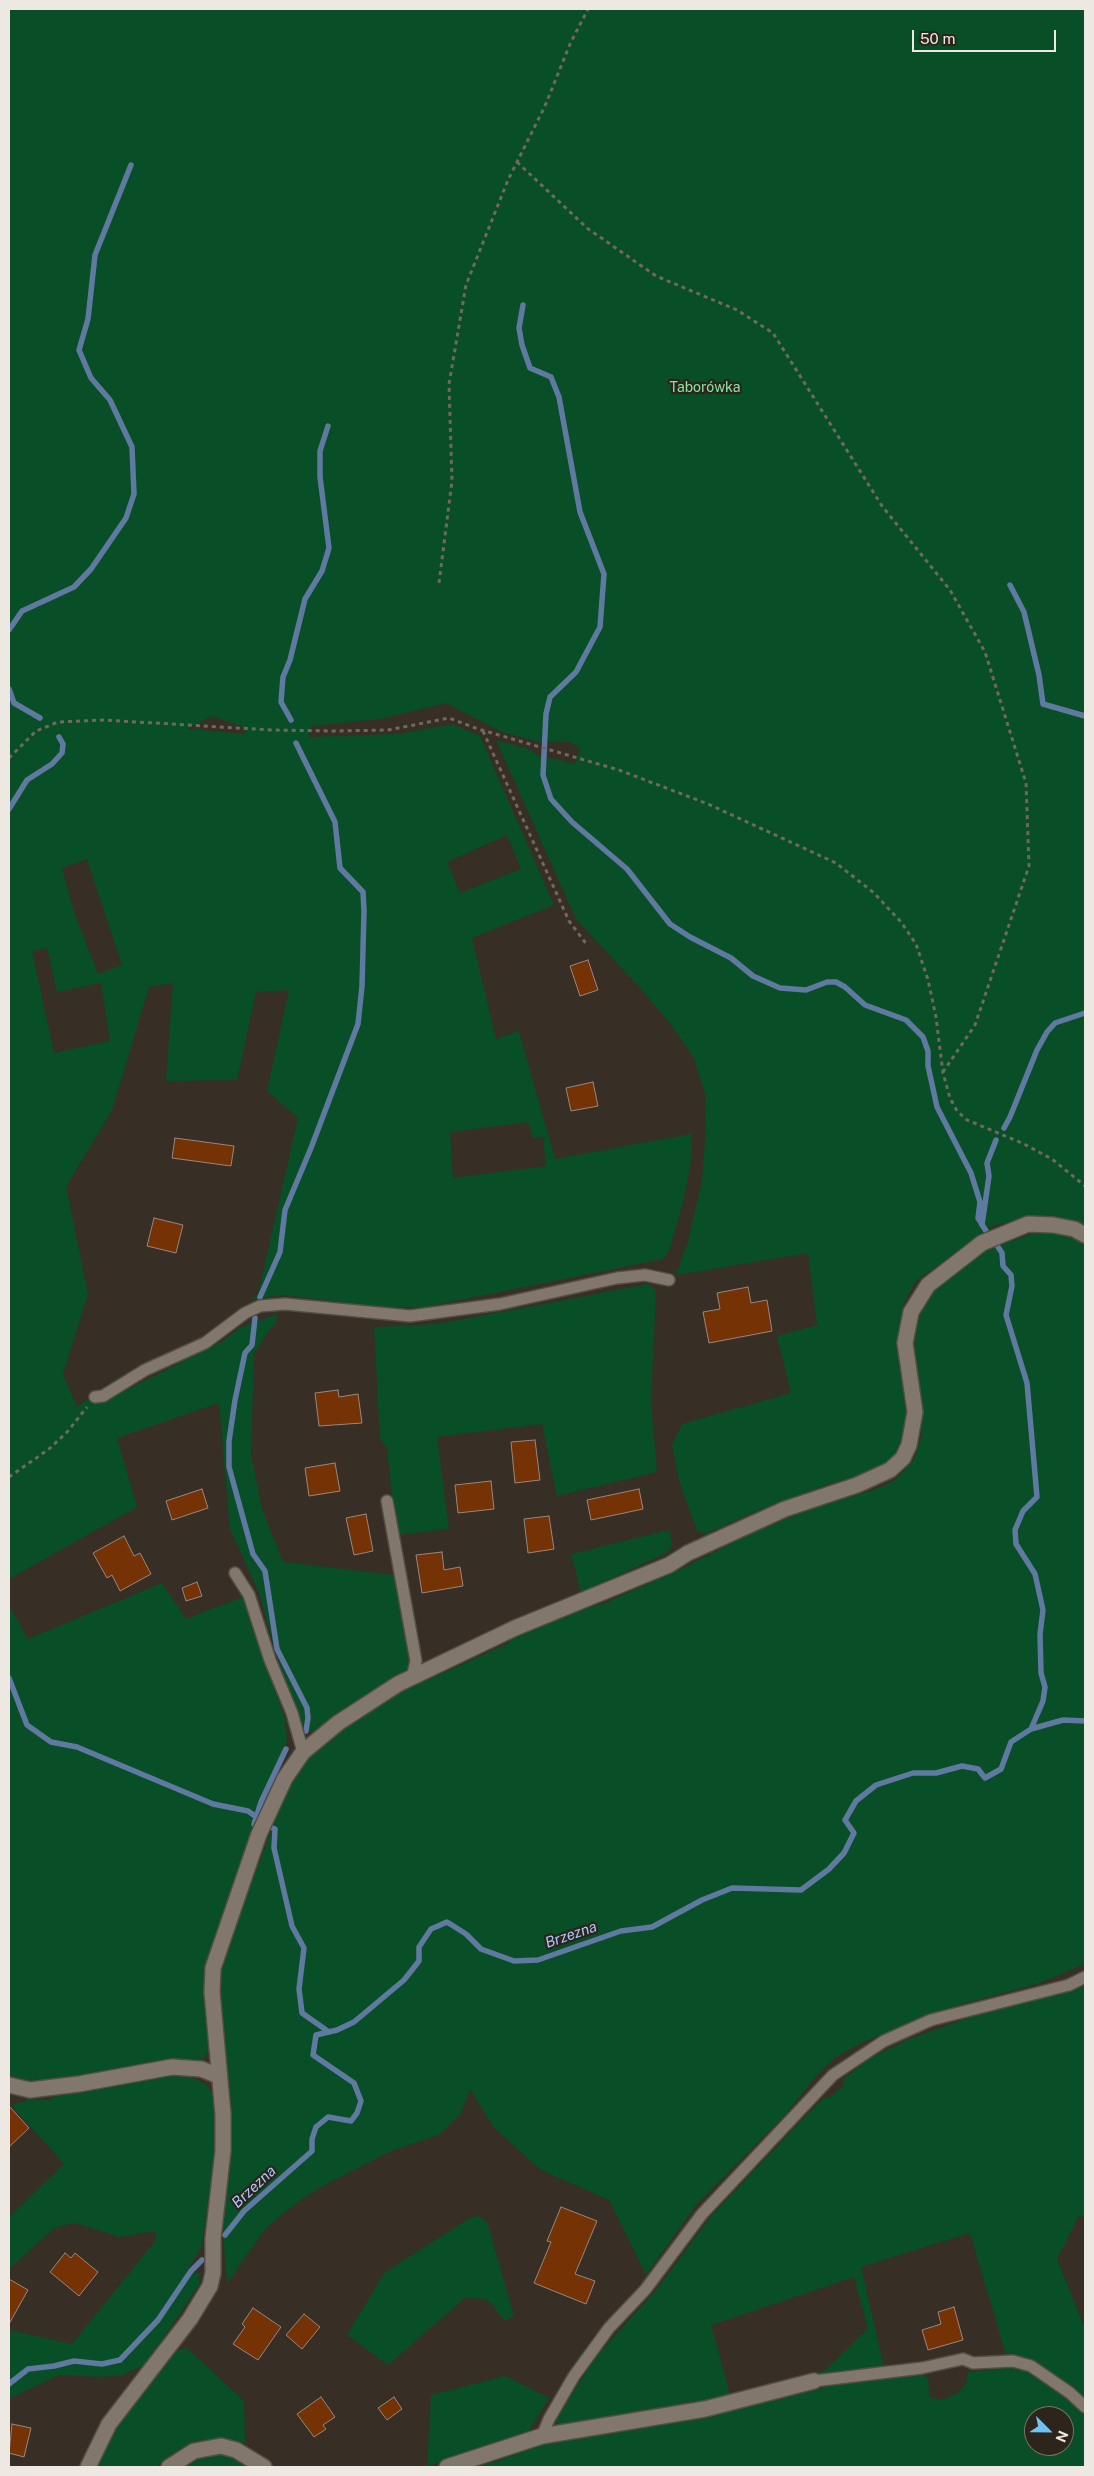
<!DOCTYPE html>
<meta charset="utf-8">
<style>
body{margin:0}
#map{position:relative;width:1094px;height:2476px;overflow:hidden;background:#372e25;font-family:"Public Sans",sans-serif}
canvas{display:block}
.frame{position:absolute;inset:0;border:10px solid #eee8e3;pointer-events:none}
.north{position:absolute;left:1024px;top:2406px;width:50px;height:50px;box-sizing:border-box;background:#2d241c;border:1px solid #7a726c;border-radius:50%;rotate:113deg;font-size:14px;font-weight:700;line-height:20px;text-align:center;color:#eee8e3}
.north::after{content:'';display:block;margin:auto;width:18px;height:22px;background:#72c1f5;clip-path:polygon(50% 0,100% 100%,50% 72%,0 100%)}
.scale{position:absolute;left:912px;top:30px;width:144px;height:22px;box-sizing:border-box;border:2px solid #eee8e3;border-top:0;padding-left:6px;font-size:15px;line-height:18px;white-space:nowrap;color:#eee8e3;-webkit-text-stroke:4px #2d241c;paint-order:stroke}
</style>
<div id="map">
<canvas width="1094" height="2476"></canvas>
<div class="frame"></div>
<div class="north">N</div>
<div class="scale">50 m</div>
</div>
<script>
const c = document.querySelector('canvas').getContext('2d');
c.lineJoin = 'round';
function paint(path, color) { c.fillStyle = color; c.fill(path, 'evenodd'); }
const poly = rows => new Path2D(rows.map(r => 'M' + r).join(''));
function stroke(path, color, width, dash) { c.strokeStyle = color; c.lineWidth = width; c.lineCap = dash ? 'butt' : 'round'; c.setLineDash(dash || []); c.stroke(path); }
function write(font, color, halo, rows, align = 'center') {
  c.font = font + ' "Public Sans",sans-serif'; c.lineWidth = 4.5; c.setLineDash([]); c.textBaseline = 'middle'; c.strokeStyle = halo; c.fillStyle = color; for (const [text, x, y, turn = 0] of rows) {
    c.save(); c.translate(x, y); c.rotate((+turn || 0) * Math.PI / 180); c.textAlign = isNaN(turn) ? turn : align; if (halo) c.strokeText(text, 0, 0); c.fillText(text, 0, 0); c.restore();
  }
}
paint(poly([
 [9,9,1085,9,1085,1226,1065,1219,1035,1218,994,1225,916,1281,903,1304,898,1342,906,1414,906,1436,895,1456,873,1472,829,1484,761,1509,706,1534,697,1531,679,1481,672,1445,682,1424,791,1393,777,1336,817,1325,808,1253,676,1275,688,1241,702,1181,706,1126,705,1094,694,1058,672,1026,640,988,576,919,496,740,526,748,538,755,575,764,580,749,570,742,536,741,502,732,446,703,380,719,311,726,308,737,397,734,453,724,480,736,554,905,472,938,496,1039,519,1031,555,1159,691,1134,692,1154,684,1199,669,1251,663,1259,426,1307,378,1307,283,1295,251,1299,258,1294,298,1118,267,1091,289,990,256,992,237,1080,166,1081,173,983,149,987,112,1110,66,1187,88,1294,63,1374,77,1407,90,1398,103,1402,223,1341,239,1328,277,1314,276,1324,267,1333,254,1354,251,1455,262,1509,283,1562,394,1575,413,1664,406,1674,355,1701,318,1729,310,1732,300,1723,276,1654,258,1590,230,1529,219,1403,117,1438,137,1507,9,1579],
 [212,716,243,727,247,734,187,729],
 [507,835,521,869,460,893,447,862],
 [87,859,122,965,98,974,74,912,62,868],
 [47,948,57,992,101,983,110,1041,54,1053,32,951],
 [528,1122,533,1138,543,1137,546,1166,453,1178,450,1132],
 [1039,1231,1065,1233,1085,1243,1085,1964,1037,1984,959,2005,910,2023,861,2043,833,2059,815,2077,786,2114,696,2205,646,2275,609,2200,541,2170,494,2128,470,2089,461,2113,439,2135,391,2151,317,2189,288,2209,264,2230,227,2283,222,2224,231,2132,219,2007,222,1962,290,1780,307,1757,327,1738,381,1701,509,1643,512,1636,583,1608,603,1604,689,1565,744,1537,807,1510,879,1488,895,1480,914,1459,921,1438,922,1418,913,1334,917,1317,934,1287,961,1267,986,1250],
 [648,1284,656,1290,651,1401,657,1472,557,1496,542,1424,437,1437,449,1529,396,1535,387,1448,380,1439,374,1327,437,1324],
 [669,1530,672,1544,668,1552,581,1593,571,1554],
 [162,1583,186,1619,243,1597,285,1719,287,1740,276,1779,264,1801,253,1837,242,1857,208,1956,203,1983,209,2052,202,2059,154,2062,63,2080,28,2081,9,2075,9,1606,28,1639],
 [1085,1984,1085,2216,1078,2217,1057,2259,1085,2329,1085,2398,1032,2359,1006,2355,970,2233,861,2267,884,2367,834,2373,658,2414,559,2425,556,2423,556,2419,597,2355,657,2289,711,2216,819,2102,826,2097,829,2098,843,2086,843,2079,868,2059,909,2039,982,2013],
 [854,2277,868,2329,824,2371,730,2395,711,2325],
 [165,2074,191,2077,206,2084,214,2096,215,2152,202,2246,183,2278,195,2272,200,2275,199,2285,146,2364,123,2375,102,2377,58,2375,9,2399,9,2330,72,2344,156,2240,155,2231,120,2237,75,2223,54,2228,9,2269,9,2217,64,2164,11,2105,28,2100,49,2100,57,2094],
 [479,2216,487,2222,514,2316,505,2321,487,2299,465,2298,388,2365,347,2335,384,2273,468,2219],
 [186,2347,244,2401,245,2443,220,2438,199,2441,179,2449,156,2467,95,2467,112,2431,126,2412,176,2352],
 [1017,2367,1050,2384,1085,2412,1085,2467,474,2467,501,2460,530,2445,556,2437,685,2420,843,2383,923,2374,928,2379,930,2397,942,2400,958,2393,966,2383,968,2372],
 [1034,2416,1064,2416,1064,2446,1034,2446],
 [505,2376,549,2398,529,2431,518,2438,478,2453,427,2466,431,2395],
 [208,2454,226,2454,241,2459,255,2467,176,2467,186,2461]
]), '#084e27');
stroke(poly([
 [523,305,519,328,522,345,530,368,551,377,559,397,580,512,604,574,600,627,576,672,550,697,546,714,543,775,551,799,572,822,627,869,670,924,690,937,731,958,753,976,780,988,806,990,827,982,836,982,845,987,865,1005,906,1020,923,1037,928,1051,928,1066,937,1107,971,1173,980,1202,978,1218,986,1231],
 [1010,585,1024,612,1039,675,1043,704,1085,716],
 [9,630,22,611,74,587,91,569,126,518,134,494,132,447,110,400,91,378,79,350,88,319,95,255,131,165],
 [9,689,14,703,40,718],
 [291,720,281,702,283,677,290,660,305,599,322,571,329,548,320,477,320,451,328,426],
 [9,809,27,780,52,764,62,753,63,744,59,737],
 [1004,1128,1010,1117,1037,1050,1047,1032,1055,1023,1085,1013],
 [982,1225,989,1176,987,1163,996,1140],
 [998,1247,1002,1253,1003,1266,1011,1275,1012,1286,1006,1315,1027,1383,1037,1497,1023,1511,1015,1530,1016,1544,1035,1574,1043,1610,1040,1634,1041,1673,1045,1687,1043,1701,1031,1729],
 [260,1297,280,1252,285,1210,311,1148,358,1024,362,986,364,911,363,892,340,868,335,822,296,743],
 [255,1318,252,1345,245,1353,235,1400,229,1441,229,1467,253,1554,265,1571,277,1649,307,1708,308,1718,306,1731],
 [9,1678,27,1725,51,1742,77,1747,213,1804,248,1811,255,1816],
 [254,1824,261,1802,286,1749],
 [270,1827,275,1829,274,1848,292,1926,304,1948,299,1989,302,2013,329,2032],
 [225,2235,244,2211,312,2151,312,2139,316,2127,328,2117,351,2121,357,2113,361,2101,354,2083,313,2055,316,2035,337,2030,354,2022,404,1980,419,1961,419,1947,431,1929,447,1922,466,1934,481,1949,514,1961,538,1960,621,1931,652,1927,702,1900,732,1888,801,1890,829,1869,844,1853,854,1833,845,1820,856,1801,876,1785,913,1773,936,1773,962,1766,978,1769,985,1778,1001,1769,1011,1742,1031,1729,1063,1720,1085,1721],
 [9,2384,28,2369,54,2366,74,2361,102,2364,120,2360,158,2320,191,2271,202,2260]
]), '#5f79a0', 5.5);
const building = poly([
 [588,960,598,990,580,996,570,966,588,960],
 [593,1082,598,1106,571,1111,566,1088,593,1082],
 [175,1138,234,1146,231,1166,172,1158,175,1138],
 [154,1218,183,1225,176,1253,147,1246,154,1218],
 [748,1287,751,1303,767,1300,772,1331,709,1343,703,1312,720,1309,717,1293,748,1287],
 [338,1390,339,1397,358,1394,362,1423,319,1426,315,1393,338,1390],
 [535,1440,540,1480,515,1483,511,1442,535,1440],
 [335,1463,340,1491,309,1496,305,1468,335,1463],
 [491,1481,494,1509,458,1513,455,1485,491,1481],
 [202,1489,208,1508,172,1520,166,1501,202,1489],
 [639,1489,643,1509,591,1520,587,1500,639,1489],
 [366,1514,373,1551,354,1555,346,1518,366,1514],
 [549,1516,554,1549,528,1553,524,1519,549,1516],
 [124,1536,134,1556,140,1553,151,1574,120,1591,112,1575,107,1578,93,1553,124,1536],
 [442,1552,444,1570,460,1567,463,1586,422,1593,416,1555,442,1552],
 [197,1582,202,1596,186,1601,182,1588,197,1582],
 [9,2106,29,2128,9,2147,9,2106],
 [561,2207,597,2221,575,2274,595,2281,586,2304,534,2283,551,2242,547,2241,561,2207],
 [65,2253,71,2258,75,2253,98,2272,79,2296,50,2272,65,2253],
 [9,2279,28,2290,9,2324,9,2279],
 [954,2307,963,2340,928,2350,922,2330,941,2324,938,2312,954,2307],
 [253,2308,281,2327,258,2360,233,2344,245,2327,242,2324,253,2308],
 [304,2314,320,2327,302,2349,286,2335,304,2314],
 [321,2397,335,2417,323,2425,326,2429,314,2437,297,2414,321,2397],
 [394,2397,402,2409,387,2420,378,2408,394,2397],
 [12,2424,31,2428,24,2457,9,2453,12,2424]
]);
paint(building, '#753205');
stroke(building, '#968881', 1);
const lane = poly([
 [95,1397,103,1396,145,1370,205,1343,245,1313,260,1306,285,1304,410,1316,500,1304,617,1278,645,1275,669,1280],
 [387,1501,416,1661,412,1678],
 [235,1573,249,1595,270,1660,292,1713,303,1752],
 [814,2381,922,2368,963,2359,973,2363,1013,2361,1031,2366,1070,2393,1085,2407],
 [542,2436,549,2419,574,2376,609,2328,645,2290,702,2214,833,2075,884,2041,931,2020,1069,1985,1085,1977]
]);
const street = poly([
 [9,2085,30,2090,79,2084,172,2067,201,2069,219,2076],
 [88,2467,109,2424,190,2319,210,2286,213,2273,213,2238,223,2151,223,2114,212,1992,213,1968,259,1834,285,1778,303,1752,338,1723,398,1684,515,1628,669,1565,688,1553,785,1509,857,1485,890,1470,903,1458,909,1445,915,1412,905,1343,911,1312,928,1285,982,1243,1028,1224,1053,1225,1074,1229,1085,1235],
 [169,2467,194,2451,221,2446,236,2450,264,2467],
 [447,2467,542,2436,705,2409,814,2381]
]);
stroke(lane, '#544d45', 14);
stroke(street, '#544d45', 18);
stroke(poly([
 [517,162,587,228,656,276,737,310,773,333,882,506,950,590,985,652,1026,783,1029,866,975,1025,943,1072],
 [439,583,452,481,449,384,466,285,508,180,545,106,570,44,588,9],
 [483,731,569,921,587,945],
 [9,758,36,731,58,722,104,720,271,730,335,731,388,730,449,718,478,729,619,770,708,804,836,863,874,893,901,922,916,944,928,980,936,1017,943,1073,950,1098,957,1111,967,1120,1022,1143,1052,1159,1085,1186],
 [9,1477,49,1449,68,1431,87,1407]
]), '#706861', 3, [4, 4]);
stroke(lane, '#82776d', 11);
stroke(street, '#82776d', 15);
write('14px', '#82e7a0', '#2d241c', [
 ["Taborówka",705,388]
]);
write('italic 15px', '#a8cbff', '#2d241c', [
 ["Brzezna",571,1935,-19],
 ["Brzezna",254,2187,-43]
]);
</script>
